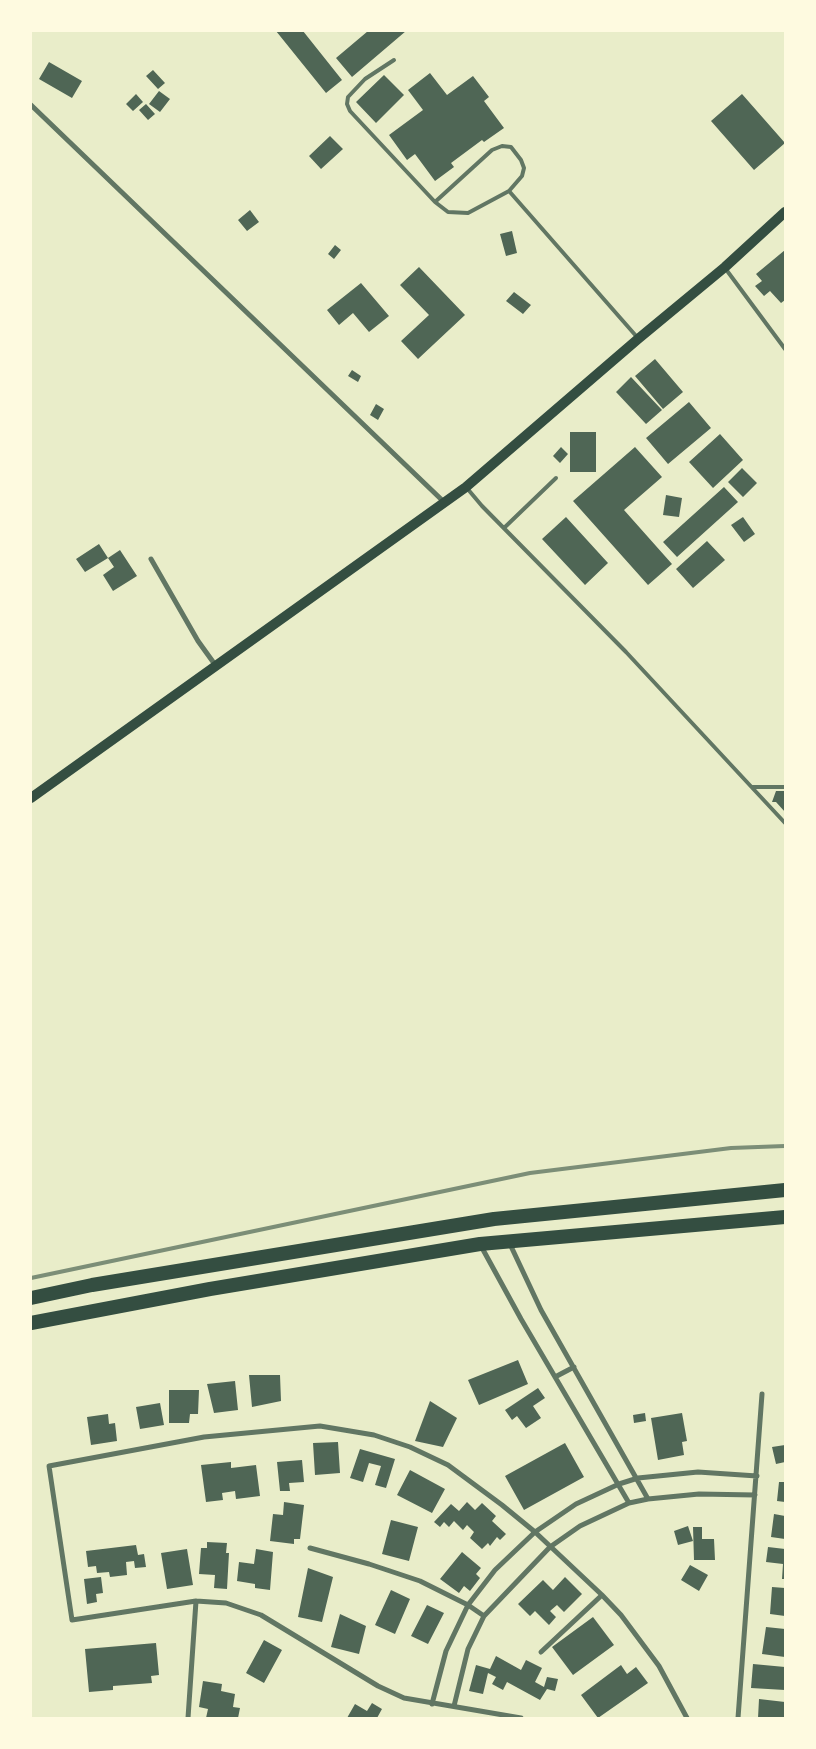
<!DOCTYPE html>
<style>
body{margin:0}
#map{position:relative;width:816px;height:1749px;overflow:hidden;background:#e9edc9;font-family:Ubuntu,sans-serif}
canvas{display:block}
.frame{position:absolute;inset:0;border:32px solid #fefae0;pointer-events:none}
</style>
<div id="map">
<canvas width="816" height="1749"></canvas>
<div class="frame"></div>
</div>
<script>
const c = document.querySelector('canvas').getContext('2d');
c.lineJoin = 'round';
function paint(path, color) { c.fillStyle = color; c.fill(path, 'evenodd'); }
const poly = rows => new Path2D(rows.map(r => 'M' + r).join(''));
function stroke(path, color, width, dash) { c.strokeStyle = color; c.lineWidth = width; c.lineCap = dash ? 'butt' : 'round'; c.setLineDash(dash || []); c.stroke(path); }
paint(poly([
 [276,31,303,31,342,80,326,93],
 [368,31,406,31,352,77,336,58],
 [49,62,82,81,72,98,39,79],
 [153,70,165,83,158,89,146,76],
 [430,73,447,95,473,76,489,97,484,101,504,128,484,142,482,140,451,163,454,167,435,181,415,154,407,160,389,135,423,110,408,90],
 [384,75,404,95,376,123,356,102],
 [159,91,170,99,160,112,149,104],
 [136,94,143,102,133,111,126,104],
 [742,94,785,143,754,170,711,121],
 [146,104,155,114,148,120,139,110],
 [330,136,343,149,321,169,309,156],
 [250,210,259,222,247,231,238,220],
 [512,231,517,253,506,256,500,234],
 [335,245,341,250,334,259,328,254],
 [785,250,785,300,781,303,770,291,764,296,755,286,762,281,756,274],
 [419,267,465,315,418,359,401,341,429,315,400,285],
 [361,283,389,316,369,332,353,313,339,325,327,310],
 [514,292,531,305,523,314,506,301],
 [655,359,683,392,663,409,635,376],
 [352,370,361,376,358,382,348,376],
 [631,377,662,410,646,424,616,392],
 [689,402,711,428,668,464,646,438],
 [376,404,384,409,378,420,370,415],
 [570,432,596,432,596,472,570,472],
 [720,434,743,460,713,488,689,462],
 [561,447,568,454,560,463,553,456],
 [635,447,662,477,624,510,672,564,648,585,573,501],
 [742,468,757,483,743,497,728,482],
 [724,487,738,502,677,557,663,542],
 [666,495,682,498,679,517,663,515],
 [566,517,608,563,585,585,542,539],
 [743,517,755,534,744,542,731,525],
 [707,541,725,560,693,588,676,569],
 [99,544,108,558,85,572,76,559],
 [120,550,137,576,113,591,103,575,114,567,108,558],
 [776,791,785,791,785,812,776,802,772,802],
 [518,1360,528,1384,479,1405,468,1380],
 [249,1375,280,1375,281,1401,252,1407],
 [235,1381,238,1410,214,1413,207,1384],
 [538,1388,545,1398,533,1406,541,1418,526,1428,517,1416,512,1420,505,1410],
 [169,1390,199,1390,198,1414,190,1414,189,1423,169,1423],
 [430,1401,457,1418,443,1447,415,1441],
 [160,1403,164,1425,140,1429,136,1407],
 [645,1413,646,1421,634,1423,633,1415],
 [682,1413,687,1441,682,1442,684,1455,658,1460,651,1418],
 [108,1414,109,1424,115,1423,117,1441,91,1445,87,1417],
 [338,1442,340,1473,315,1475,313,1443],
 [565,1443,584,1477,524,1510,505,1476],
 [785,1445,785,1462,776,1464,772,1447],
 [360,1449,395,1459,386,1488,375,1485,381,1466,369,1463,363,1482,350,1478],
 [302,1460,304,1482,289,1483,290,1491,280,1491,277,1462],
 [231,1462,231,1468,256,1465,260,1496,236,1499,235,1491,222,1493,223,1500,206,1502,201,1465],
 [410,1470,445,1489,432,1513,397,1495],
 [779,1482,785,1482,785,1502,777,1501],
 [284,1502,304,1505,300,1539,294,1539,294,1544,270,1541,273,1514,283,1515],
 [467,1502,475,1510,482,1503,496,1516,492,1521,506,1534,500,1540,497,1537,490,1546,488,1543,482,1549,470,1538,474,1532,467,1525,463,1530,454,1521,449,1527,444,1522,440,1527,434,1522,451,1504,459,1511],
 [774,1514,785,1516,785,1539,771,1537],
 [391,1520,418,1527,409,1561,382,1554],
 [688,1526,693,1541,678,1545,674,1531],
 [693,1527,702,1527,702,1539,714,1539,715,1560,694,1560],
 [207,1542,227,1543,226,1553,229,1553,227,1589,214,1588,215,1575,199,1574,201,1548,207,1548],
 [136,1545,138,1555,144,1554,146,1567,135,1568,134,1561,126,1562,127,1575,110,1577,109,1572,97,1573,96,1566,88,1567,86,1551],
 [768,1547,785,1549,785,1579,782,1579,783,1564,766,1562],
 [187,1549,193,1585,167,1589,161,1553],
 [256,1549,273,1552,270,1590,255,1588,255,1584,237,1581,239,1562,254,1564],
 [462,1552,481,1568,476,1574,480,1578,470,1591,464,1586,459,1593,440,1579],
 [690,1565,708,1575,699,1591,681,1580],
 [308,1568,333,1577,322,1622,298,1617],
 [101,1577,103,1593,96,1594,97,1602,87,1604,84,1579],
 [565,1577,582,1594,564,1612,557,1605,550,1611,556,1617,549,1625,535,1611,530,1616,518,1604,543,1580,553,1590],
 [772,1587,785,1588,785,1616,770,1614],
 [391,1590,410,1599,395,1634,375,1625],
 [427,1605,444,1613,428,1644,411,1636],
 [340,1614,366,1626,359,1654,331,1647],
 [593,1617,614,1645,573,1675,552,1647],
 [766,1627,785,1629,785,1657,762,1654],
 [264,1640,282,1650,264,1683,246,1673],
 [156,1643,159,1675,151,1676,152,1683,113,1686,113,1690,89,1692,85,1649],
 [496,1656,521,1670,526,1660,542,1668,535,1682,544,1687,547,1677,558,1679,555,1691,547,1689,540,1700,507,1682,503,1690,492,1684,496,1677,488,1673,483,1694,469,1691,476,1665,490,1669],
 [753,1664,785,1667,785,1690,751,1688],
 [621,1665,627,1674,636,1667,648,1683,598,1718,581,1695],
 [203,1681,222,1684,221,1691,235,1694,233,1707,240,1708,238,1718,206,1718,208,1709,199,1707],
 [759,1699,785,1702,785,1718,758,1718],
 [372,1703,382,1709,377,1718,347,1718,355,1704,367,1711]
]), '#4f6655');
stroke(poly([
 [394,60,365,79,348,97,347,104,350,111,435,202,448,212,468,213,509,191,637,337],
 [435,202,492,150,502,146,511,147,521,160,524,168,522,176,509,191],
 [725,268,785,349],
 [466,487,482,506,626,652,785,823],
 [504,528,556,478],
 [752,787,785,787]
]), '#617663', 4);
stroke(poly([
 [31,105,444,502],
 [151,559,198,641,216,666],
 [509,1242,541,1310,648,1499],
 [481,1246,521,1319,629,1503],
 [555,1377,574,1367],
 [310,1548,369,1564,420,1581,468,1605,484,1616],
 [541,1652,602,1595],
 [432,1704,446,1651,468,1605,495,1570,535,1532,576,1504,619,1484,638,1478,698,1472,757,1476],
 [454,1706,468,1649,484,1616,550,1547,580,1526,629,1503,648,1499,699,1494,755,1495],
 [188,1718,196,1601],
 [521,1718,404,1698,378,1686,261,1615,226,1603,196,1601,72,1620,49,1466,204,1437,320,1426,374,1435,410,1447,448,1465,502,1505,535,1532,602,1595,621,1615,659,1666,687,1718],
 [738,1718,762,1394]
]), '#617663', 5);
stroke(poly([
 [31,798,466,487,638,339,725,267,785,212]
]), '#344e41', 10);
stroke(poly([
 [31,1298,92,1285,494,1219,785,1190],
 [31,1323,210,1289,480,1244,785,1217]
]), '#344e41', 14);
stroke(poly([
 [31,1278,530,1173,731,1148,785,1146]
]), '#7c8e77', 4);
</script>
